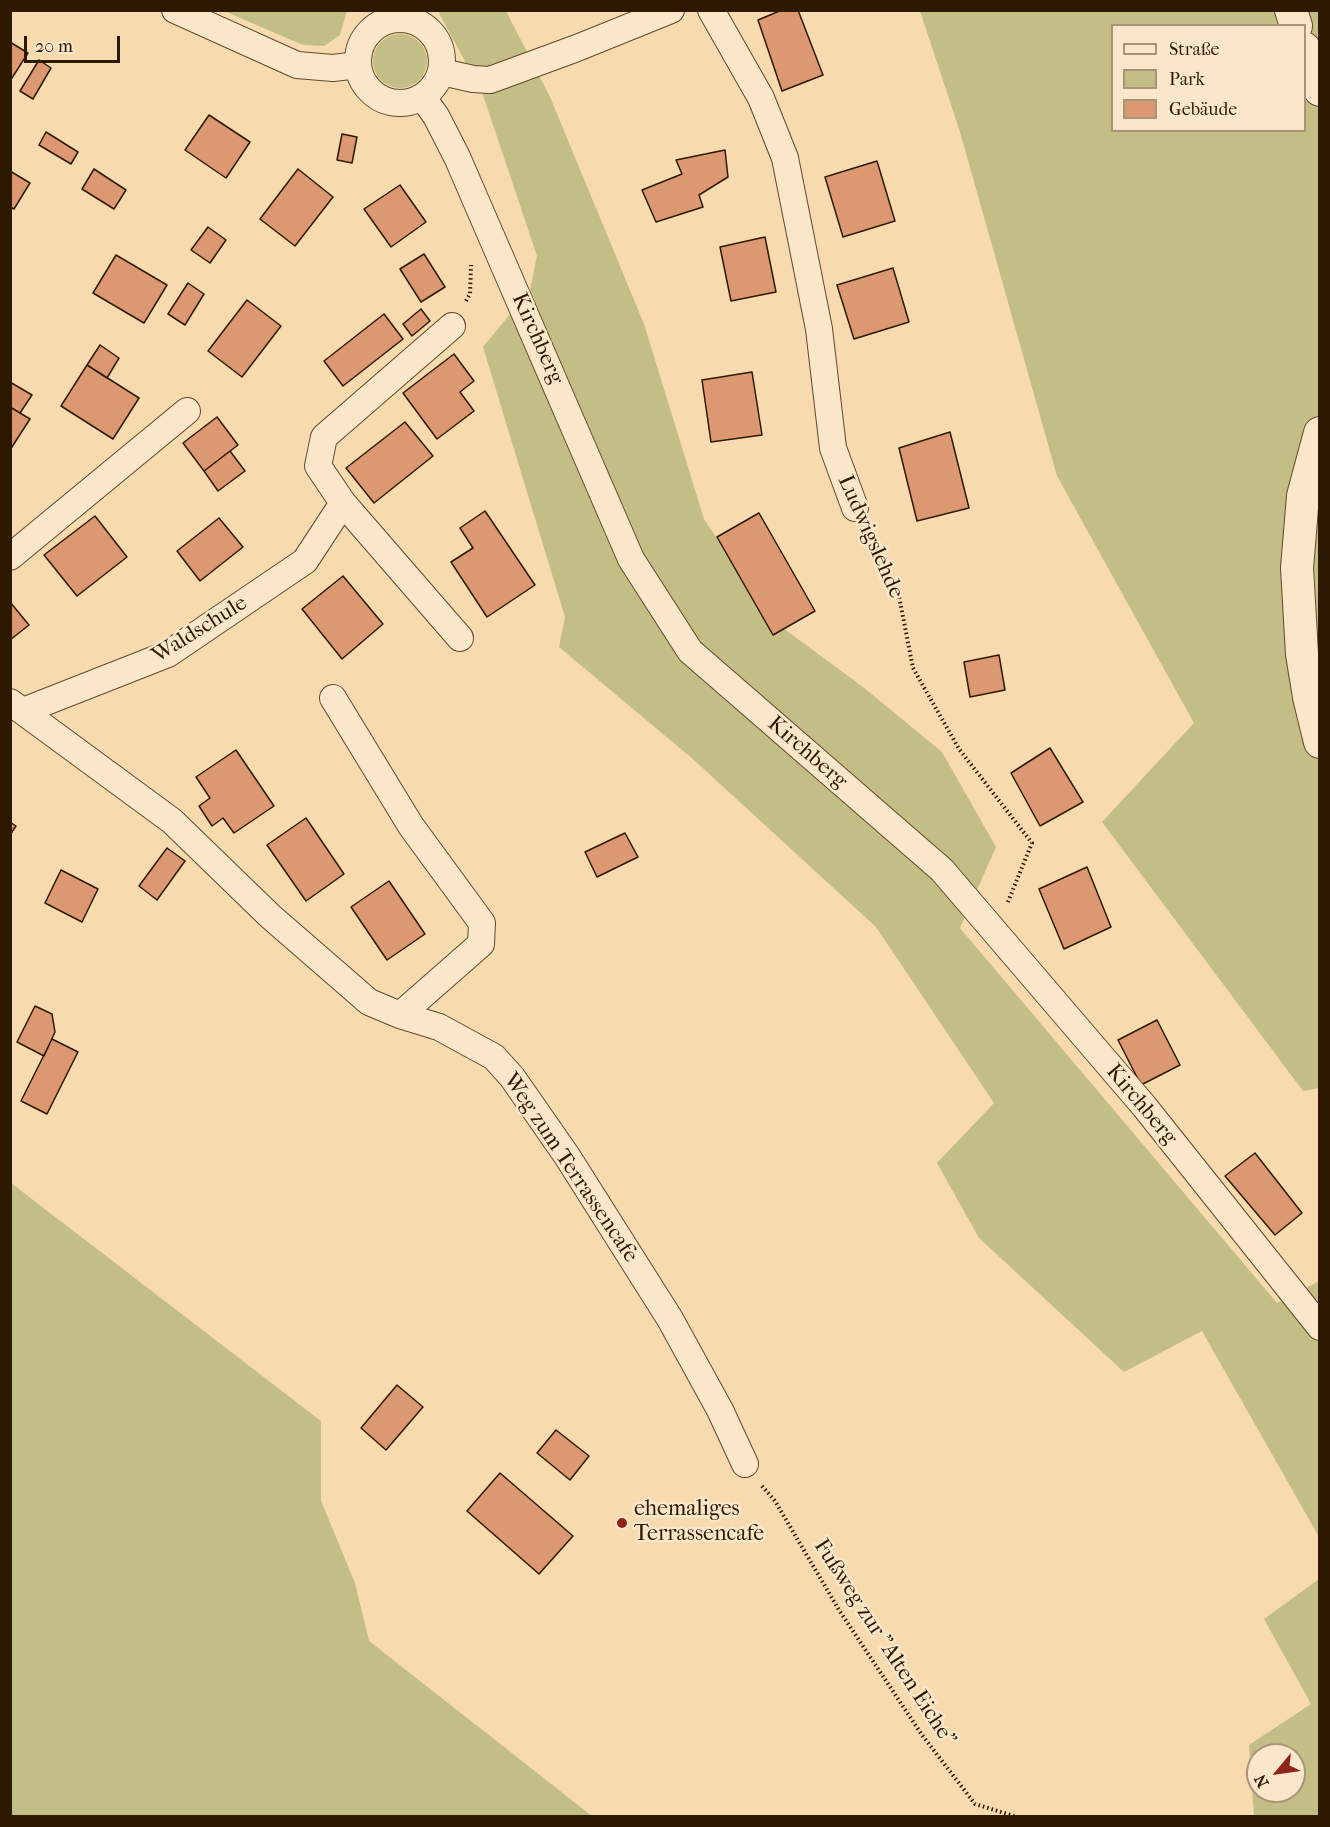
<!DOCTYPE html>
<meta charset="utf-8">
<style>
body{margin:0}
#map{position:relative;width:1330px;height:1827px;overflow:hidden;background:#f7daae;font-family:"IM FELL French Canon",serif}
canvas{display:block}
.frame{position:absolute;inset:0;border:12px solid #2d1900;pointer-events:none}
.legend{position:absolute;left:1111px;top:24px;width:195px;height:108px;box-sizing:border-box;background:#fae7ca;border:2px solid #a89579;margin:0;padding:8px 10px;list-style:none;font-size:18px;color:#2d1900}
.legend li{display:flex;align-items:center;gap:12px;height:30px}
.legend b{width:30px;border:2px solid #a89579}
.north{position:absolute;left:1246px;top:1743px;width:60px;height:60px;box-sizing:border-box;background:#fae7ca;border:2px solid #a89579;border-radius:50%;rotate:241deg;font-size:16px;font-weight:700;line-height:24px;text-align:center;color:#2d1900}
.north::after{content:'';display:block;margin:auto;width:21px;height:27px;background:#8f2418;clip-path:polygon(50% 0,100% 100%,50% 72%,0 100%)}
.scale{position:absolute;left:24px;top:36px;width:96px;height:27px;box-sizing:border-box;border:3px solid #2d1900;border-top:0;padding-left:8px;font-size:18px;line-height:21px;white-space:nowrap;color:#2d1900;-webkit-text-stroke:4px #fae7ca;paint-order:stroke}
</style>
<div id="map">
<canvas width="1330" height="1827"></canvas>
<div class="frame"></div>
<ul class="legend">
<li><b style="height:8px;background:#fae7ca"></b>Straße</li>
<li><b style="height:16px;background:#c2be86"></b>Park</li>
<li><b style="height:16px;background:#dc9870"></b>Gebäude</li>
</ul>
<div class="north">N</div>
<div class="scale">20 m</div>
</div>
<script>
const c = document.querySelector('canvas').getContext('2d');
c.lineJoin = 'round';
function paint(path, color) { c.fillStyle = color; c.fill(path, 'evenodd'); }
const poly = rows => new Path2D(rows.map(r => 'M' + r).join(''));
function stroke(path, color, width, dash) { c.strokeStyle = color; c.lineWidth = width; c.lineCap = dash ? 'butt' : 'round'; c.setLineDash(dash || []); c.stroke(path); }
function write(font, color, halo, rows, align = 'center') {
  c.font = font + ' "IM FELL French Canon",serif'; c.lineWidth = 5; c.setLineDash([]); c.textBaseline = 'middle'; c.strokeStyle = halo; c.fillStyle = color; for (const [text, x, y, turn = 0] of rows) {
    c.save(); c.translate(x, y); c.rotate((+turn || 0) * Math.PI / 180); c.textAlign = isNaN(turn) ? turn : align; if (halo) c.strokeText(text, 0, 0); c.fillText(text, 0, 0); c.restore();
  }
}
paint(poly([
 [224,11,347,10,347,11,340,35,324,46,303,45],
 [438,11,506,11,550,97,644,324,704,519,772,620,863,687,942,752,996,847,960,928,1277,1303,1319,1281,1319,1537,1202,1331,1124,1372,979,1238,937,1163,994,1103,876,927,694,760,559,647,565,617,483,347,530,290,537,256,483,95],
 [920,11,1319,11,1319,1088,1303,1091,1102,822,1194,723,1057,476,960,132],
 [1112,26,1304,26,1304,130,1112,130],
 '373 61a27 27 0 1 1 54 0a27 27 0 1 1-54 0Z',
 [11,1183,321,1421,321,1501,355,1583,369,1641,592,1816,11,1816],
 [1319,1579,1319,1816,1254,1816,1249,1745,1311,1704,1264,1619],
 [1258,1755,1294,1755,1294,1791,1258,1791]
]), '#c2be86');
const building = poly([
 [782,10,798,10,823,75,782,91,758,20,782,10],
 [10,42,28,53,10,81,10,42],
 [39,60,51,68,33,99,20,91,39,60],
 [209,115,250,142,226,178,185,150,209,115],
 [46,132,78,152,71,164,39,145,46,132],
 [342,134,357,137,352,163,337,160,342,134],
 [725,150,728,177,699,195,703,207,656,222,642,190,682,174,676,160,725,150],
 [877,161,895,221,843,237,825,177,877,161],
 [94,169,126,190,114,209,82,189,94,169],
 [298,169,333,197,295,246,260,219,298,169],
 [10,171,30,183,14,209,10,207,10,171],
 [400,185,426,222,391,247,364,209,400,185],
 [208,227,226,240,210,263,191,250,208,227],
 [765,237,776,292,731,301,720,247,765,237],
 [424,254,445,287,421,302,400,269,424,254],
 [116,255,167,285,144,323,93,293,116,255],
 [893,268,909,322,854,339,837,285,893,268],
 [188,283,204,294,185,325,168,314,188,283],
 [247,300,281,326,242,377,208,351,247,300],
 [421,309,430,321,412,336,403,324,421,309],
 [384,314,403,339,343,386,324,361,384,314],
 [100,345,119,358,107,378,87,365,100,345],
 [454,354,474,381,460,392,474,411,437,439,403,393,454,354],
 [87,365,139,398,113,439,61,406,87,365],
 [752,372,762,435,711,442,702,380,752,372],
 [10,382,32,395,20,413,10,407,10,382],
 [10,407,30,419,10,450,10,407],
 [217,417,238,445,204,471,183,443,217,417],
 [405,422,433,456,374,503,346,468,405,422],
 [950,432,969,508,917,521,899,448,950,432],
 [230,451,245,471,218,491,204,471,230,451],
 [485,511,535,585,487,617,451,562,473,548,460,528,485,511],
 [759,513,815,611,773,635,717,537,759,513],
 [95,516,127,557,77,596,44,555,95,516],
 [219,518,243,547,200,581,177,551,219,518],
 [343,576,383,624,342,659,302,609,343,576],
 [10,602,29,625,10,640,10,602],
 [999,655,1005,690,970,697,964,662,999,655],
 [1050,748,1083,802,1040,826,1011,773,1050,748],
 [236,750,274,806,234,833,223,818,212,826,199,806,210,798,196,777,236,750],
 [306,818,344,874,306,901,267,845,306,818],
 [10,822,16,826,10,835,10,822],
 [625,833,638,857,597,877,585,852,625,833],
 [167,848,185,861,157,900,139,886,167,848],
 [1087,867,1111,927,1064,949,1039,889,1087,867],
 [61,870,98,889,82,922,45,903,61,870],
 [389,881,425,934,387,960,351,907,389,881],
 [35,1006,52,1014,55,1032,44,1056,17,1042,35,1006],
 [1157,1020,1180,1065,1141,1085,1118,1040,1157,1020],
 [52,1039,78,1052,47,1114,21,1101,52,1039],
 [1255,1153,1302,1213,1275,1235,1225,1176,1255,1153],
 [397,1385,423,1407,386,1450,361,1428,397,1385],
 [556,1430,589,1456,570,1480,537,1453,556,1430],
 [500,1473,573,1536,539,1574,467,1511,500,1473]
]);
paint(building, '#dc9870');
stroke(building, '#2d1900', 1.5);
const minor = poly([
 [175,10,297,65,333,68,358,65],
 [711,10,761,98,785,158,819,329,833,448,855,508],
 '358 61a42 42 0 1 1 84 0a42 42 0 1 1-84 0Z',
 [442,72,473,79,490,80,577,48,671,10],
 [423,98,436,116,457,157,631,559,690,651,942,870,1144,1106,1320,1327],
 [452,326,324,437,318,466,343,503,460,638],
 [10,557,187,411],
 [333,698,411,826,482,923,481,944,400,1015],
 [10,702,172,821,270,916,369,1002,400,1015,439,1027,494,1057,512,1077,567,1156,670,1319,720,1410,745,1464],
 [23,711,168,654,305,561,343,503]
]);
const tertiary = poly([
 [1291,10,1296,26],
 [1304,48,1320,90],
 [1320,433,1303,496,1297,568,1302,654,1309,697,1320,742]
]);
stroke(minor, '#60492c', 28);
stroke(tertiary, '#60492c', 34);
stroke(poly([
 [466,301,470,294,471,265],
 [868,533,897,586,913,668,959,749,1032,843,1007,904],
 [762,1486,775,1501,839,1610,922,1735,975,1804,1014,1816]
]), '#2d1900', 4, [1.5, 3]);
stroke(minor, '#fae7ca', 26);
stroke(tertiary, '#fae7ca', 32);
for (const [x, y, r, color] of [
 [622,1523,6,"#8f2418"]
]) { const dot = new Path2D(); dot.arc(x, y, r, 0, 2 * Math.PI); c.fillStyle = color; c.fill(dot); stroke(dot, '#fae7ca', 2); }
write('22px', '#2d1900', '#fae7ca', [
 ["Kirchberg",537,339,66],
 ["Ludwigslehde",870,537,66],
 ["Waldschule",200,630,-32],
 ["Kirchberg",807,753,41],
 ["Kirchberg",1141,1105,50],
 ["Weg zum Terrassencafe",570,1168,56],
 ["Fußweg zur \"Alten Eiche\"",884,1643,57]
]);
write('22px', '#2d1900', '#fae7ca', [
 ["ehemaliges",634,1510],
 ["Terrassencafe",634,1535]
], 'left');
</script>
